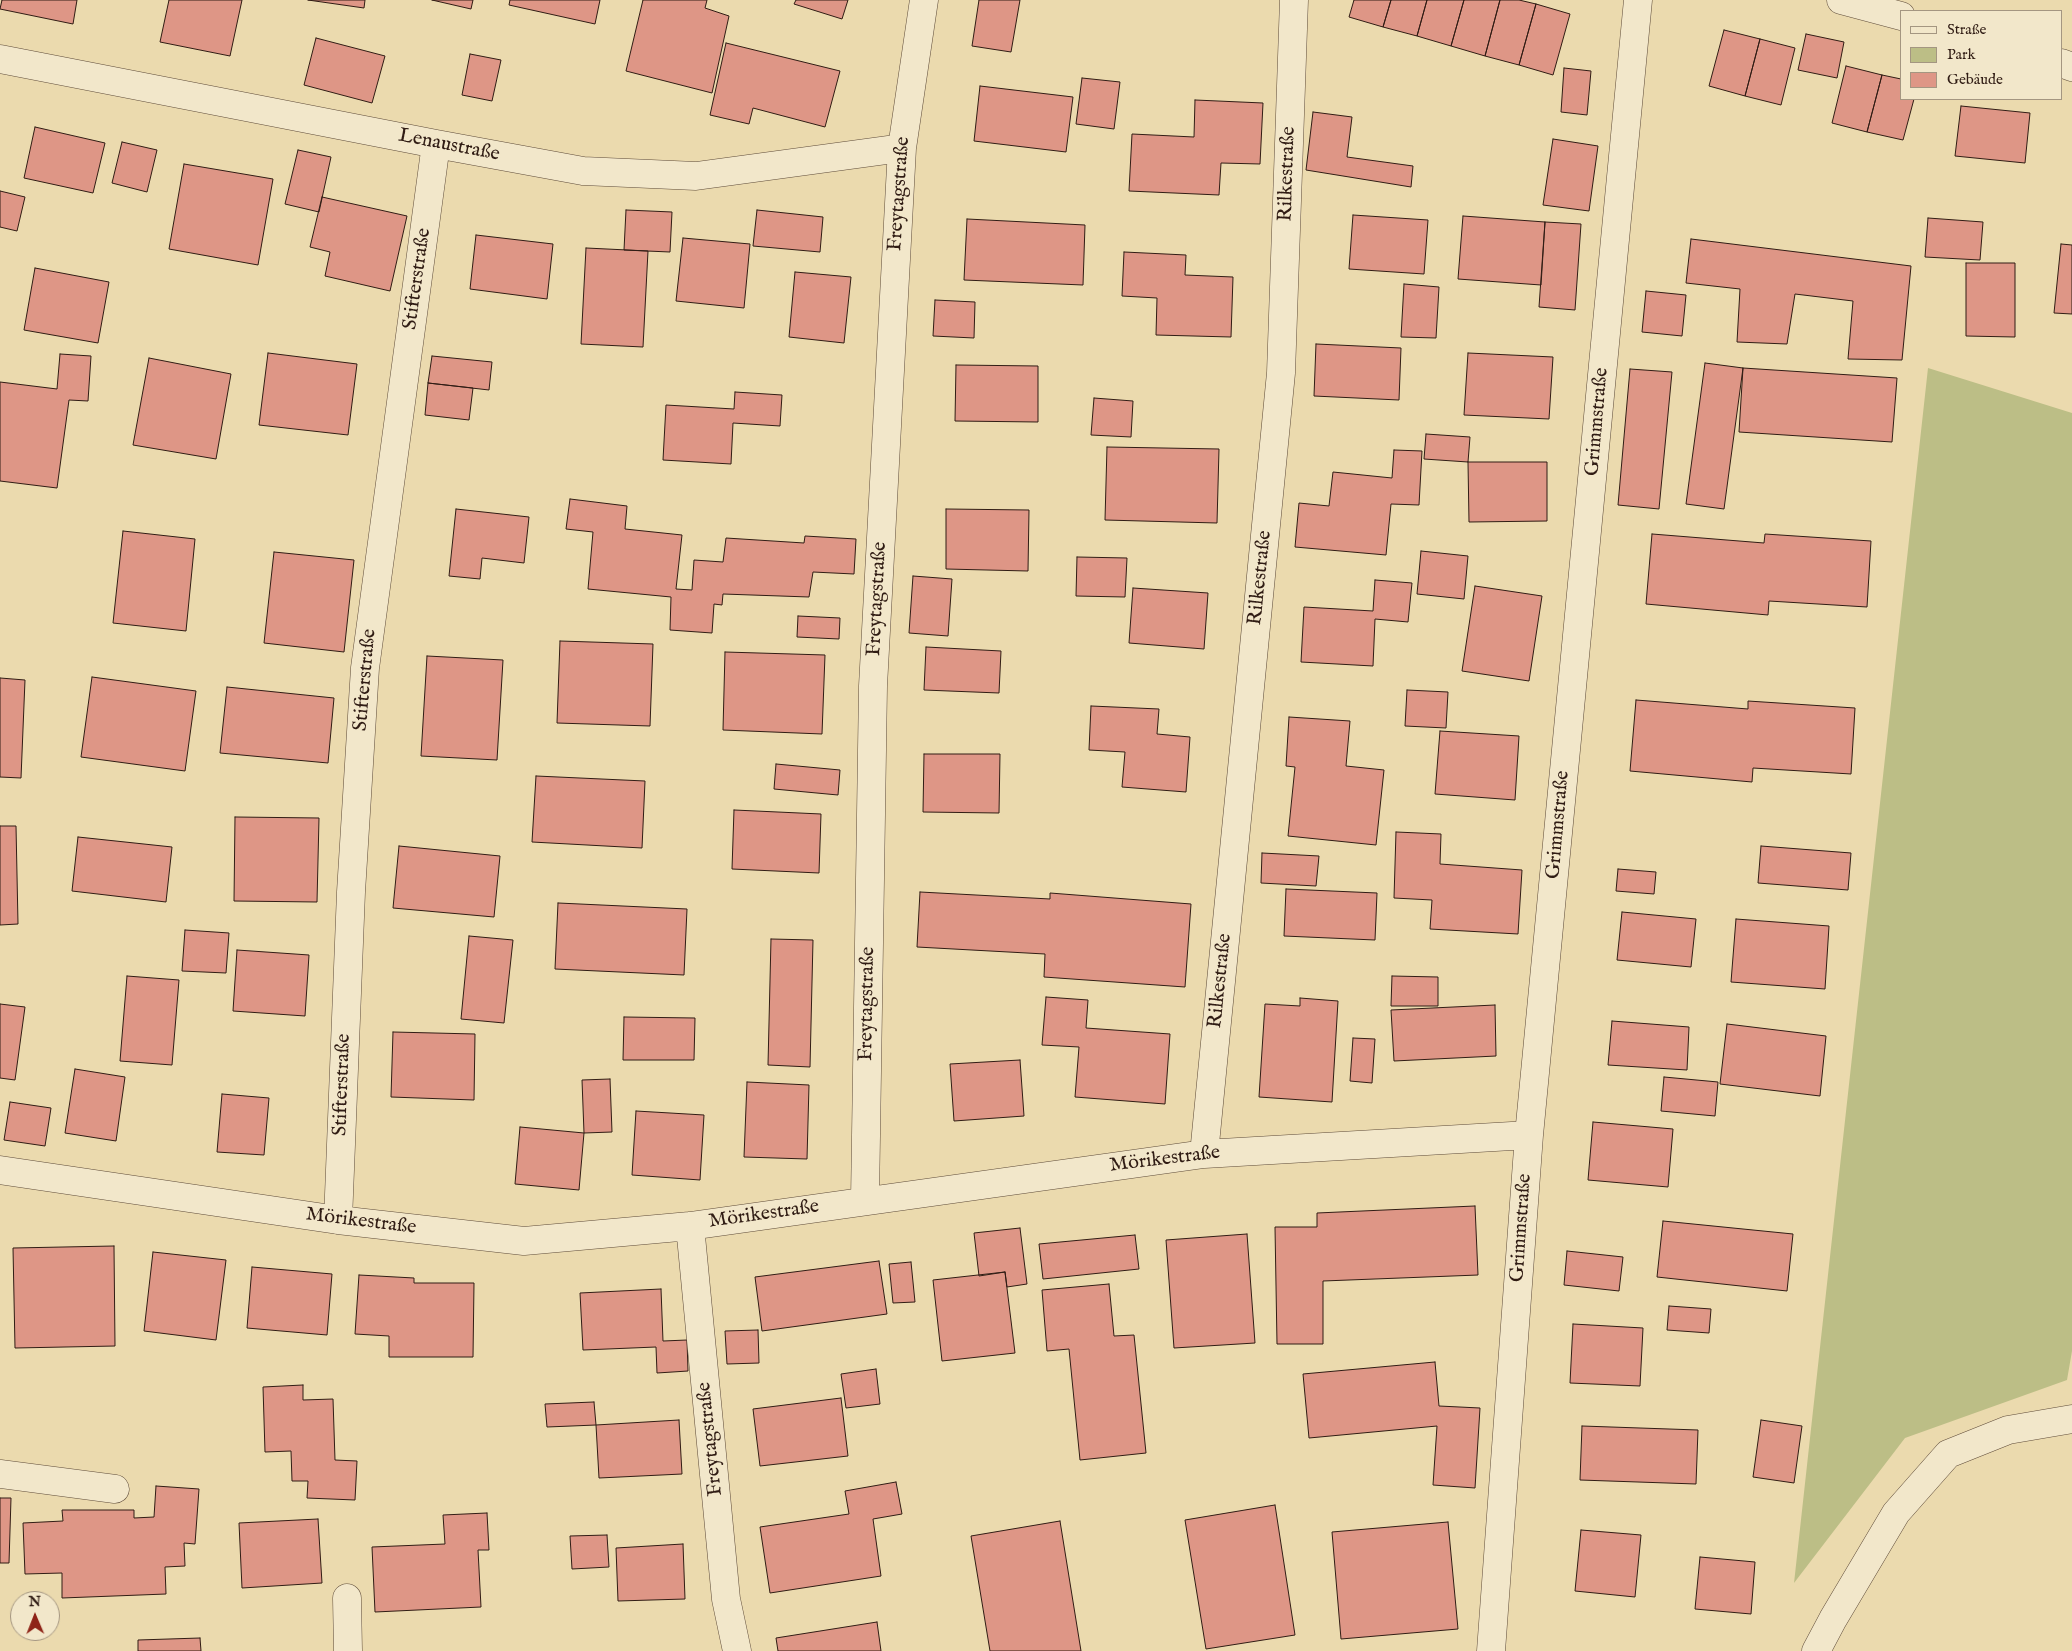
<!DOCTYPE html>
<meta charset="utf-8">
<style>
body{margin:0}
#map{position:relative;width:2072px;height:1651px;overflow:hidden;background:#ebdaae;font-family:"IM FELL English",serif}
canvas{display:block}
.legend{position:absolute;left:1900px;top:10px;width:162px;height:90px;box-sizing:border-box;background:#f2e7ca;border:1px solid #a49681;margin:0;padding:6px 9px;list-style:none;font-size:15px;color:#301c14}
.legend li{display:flex;align-items:center;gap:10px;height:25px}
.legend b{width:25px;border:1px solid #a49681}
.north{position:absolute;left:10px;top:1591px;width:50px;height:50px;box-sizing:border-box;background:#f2e7ca;border:1px solid #a49681;border-radius:50%;rotate:359deg;font-size:14px;font-weight:700;line-height:20px;text-align:center;color:#301c14}
.north::after{content:'';display:block;margin:auto;width:18px;height:22px;background:#8f2418;clip-path:polygon(50% 0,100% 100%,50% 72%,0 100%)}
</style>
<div id="map">
<canvas width="2072" height="1651"></canvas>
<ul class="legend">
<li><b style="height:6px;background:#f2e7ca"></b>Straße</li>
<li><b style="height:14px;background:#bcbe86"></b>Park</li>
<li><b style="height:14px;background:#de9686"></b>Gebäude</li>
</ul>
<div class="north">N</div>
</div>
<script>
const c = document.querySelector('canvas').getContext('2d');
c.lineJoin = 'round';
function paint(path, color) { c.fillStyle = color; c.fill(path, 'evenodd'); }
const poly = rows => new Path2D(rows.map(r => 'M' + r).join(''));
function stroke(path, color, width, dash) { c.strokeStyle = color; c.lineWidth = width; c.lineCap = dash ? 'butt' : 'round'; c.setLineDash(dash || []); c.stroke(path); }
function write(font, color, halo, rows, align = 'center') {
  c.font = font + ' "IM FELL English",serif'; c.lineWidth = 4; c.setLineDash([]); c.textBaseline = 'middle'; c.strokeStyle = halo; c.fillStyle = color; for (const [text, x, y, turn = 0] of rows) {
    c.save(); c.translate(x, y); c.rotate((+turn || 0) * Math.PI / 180); c.textAlign = isNaN(turn) ? turn : align; if (halo) c.strokeText(text, 0, 0); c.fillText(text, 0, 0); c.restore();
  }
}
paint(poly([
 [1928,368,2072,413,2072,1351,2067,1380,1905,1438,1794,1583]
]), '#bcbe86');
const building = poly([
 [2,0,77,0,73,24,0,9,2,0],
 [169,0,242,0,230,56,160,42,169,0],
 [308,0,365,0,364,8,308,0],
 [432,0,473,0,471,9,432,0],
 [510,0,600,0,595,24,509,5,510,0],
 [643,0,707,0,705,8,729,16,712,93,626,71,643,0],
 [796,0,848,0,842,19,794,4,796,0],
 [979,0,1020,0,1011,52,972,46,979,0],
 [1354,0,1391,0,1383,27,1349,17,1354,0],
 [1391,0,1427,0,1417,36,1383,27,1391,0],
 [1427,0,1464,0,1451,46,1417,36,1427,0],
 [1464,0,1500,0,1485,56,1451,46,1464,0],
 [1500,0,1519,0,1536,4,1519,65,1485,56,1500,0],
 [1536,4,1570,14,1553,75,1519,65,1536,4],
 [1724,30,1760,39,1745,96,1709,86,1724,30],
 [1806,34,1844,42,1837,78,1798,70,1806,34],
 [316,38,385,56,372,103,304,85,316,38],
 [1760,39,1795,48,1781,105,1745,96,1760,39],
 [726,43,840,71,825,127,753,108,749,124,710,115,726,43],
 [470,54,501,60,492,101,462,95,470,54],
 [1846,66,1882,75,1867,132,1832,123,1846,66],
 [1564,68,1591,71,1587,115,1561,112,1564,68],
 [1882,75,1901,79,1901,99,1914,99,1903,140,1867,132,1882,75],
 [1082,78,1120,82,1114,129,1076,124,1082,78],
 [980,86,1073,97,1066,152,974,141,980,86],
 [1195,100,1263,103,1260,164,1221,163,1219,195,1129,191,1132,134,1194,137,1195,100],
 [1961,106,2030,113,2025,163,1955,156,1961,106],
 [1313,112,1352,117,1347,157,1413,166,1411,187,1306,170,1313,112],
 [35,127,105,143,93,193,24,178,35,127],
 [1553,139,1598,146,1589,211,1543,205,1553,139],
 [122,142,157,150,147,192,112,183,122,142],
 [298,150,331,157,319,212,285,204,298,150],
 [184,164,273,179,258,265,169,249,184,164],
 [0,191,25,197,17,231,0,227,0,191],
 [322,197,407,216,390,291,325,276,330,252,310,247,322,197],
 [626,210,672,212,670,252,624,250,626,210],
 [757,210,823,217,820,252,753,246,757,210],
 [1353,215,1428,220,1424,274,1349,269,1353,215],
 [1463,216,1545,222,1541,285,1458,279,1463,216],
 [1928,218,1983,222,1980,260,1925,257,1928,218],
 [967,219,1085,225,1083,285,964,280,967,219],
 [1545,222,1581,224,1575,310,1539,307,1545,222],
 [476,235,553,244,547,299,470,289,476,235],
 [683,238,750,244,744,308,676,301,683,238],
 [1691,239,1911,266,1902,360,1848,359,1853,301,1795,294,1787,344,1737,342,1740,289,1686,283,1691,239],
 [2061,244,2072,245,2072,314,2054,313,2061,244],
 [586,248,648,251,643,347,581,344,586,248],
 [1124,252,1186,255,1185,275,1233,277,1231,337,1156,335,1157,298,1122,296,1124,252],
 [1966,263,2015,263,2015,337,1966,336,1966,263],
 [35,268,109,282,98,343,24,330,35,268],
 [795,272,851,277,844,343,789,337,795,272],
 [1404,284,1439,287,1436,338,1401,337,1404,284],
 [1646,291,1686,295,1682,336,1642,332,1646,291],
 [935,300,975,302,974,338,933,336,935,300],
 [1316,344,1401,348,1399,400,1314,396,1316,344],
 [268,353,357,364,348,435,259,425,268,353],
 [1468,353,1553,357,1549,419,1464,415,1468,353],
 [60,354,91,356,88,401,69,400,57,488,0,481,0,382,57,389,60,354],
 [432,356,492,362,489,390,428,383,432,356],
 [149,358,231,374,216,459,133,445,149,358],
 [1705,363,1743,368,1724,509,1686,504,1705,363],
 [956,365,1038,366,1038,422,955,421,956,365],
 [1743,368,1897,378,1892,442,1739,432,1743,368],
 [1630,369,1672,372,1659,509,1618,505,1630,369],
 [428,383,473,388,469,420,425,415,428,383],
 [735,392,782,395,780,426,733,423,731,464,663,460,666,405,734,409,735,392],
 [1094,398,1133,401,1131,437,1091,435,1094,398],
 [1426,434,1470,437,1468,462,1424,459,1426,434],
 [1107,447,1219,449,1217,523,1105,520,1107,447],
 [1394,450,1422,451,1419,505,1391,504,1386,555,1295,547,1299,503,1329,506,1333,472,1392,478,1394,450],
 [1468,462,1547,462,1547,521,1469,522,1468,462],
 [570,499,627,506,625,529,682,535,676,589,692,590,694,560,723,562,726,538,804,543,805,536,856,539,854,574,813,572,809,597,723,594,722,605,714,604,712,633,670,630,671,597,588,589,593,532,566,529,570,499],
 [456,509,529,517,524,563,482,558,480,579,449,576,456,509],
 [946,509,1029,510,1028,571,946,569,946,509],
 [123,531,195,539,186,631,113,623,123,531],
 [1652,534,1764,543,1765,534,1871,541,1867,607,1769,601,1768,615,1646,604,1652,534],
 [1421,551,1468,556,1464,599,1417,594,1421,551],
 [274,552,354,560,344,652,264,643,274,552],
 [1077,557,1127,558,1125,597,1076,596,1077,557],
 [913,576,952,579,948,636,909,633,913,576],
 [1375,580,1412,583,1408,622,1375,619,1373,666,1301,662,1304,607,1373,611,1375,580],
 [1475,586,1542,596,1529,681,1462,671,1475,586],
 [1133,588,1208,593,1204,649,1129,643,1133,588],
 [798,616,840,618,839,639,797,637,798,616],
 [560,641,653,644,650,726,557,723,560,641],
 [926,647,1001,651,999,693,924,690,926,647],
 [725,652,825,655,822,734,723,730,725,652],
 [427,656,503,660,497,760,421,756,427,656],
 [92,677,196,691,185,771,81,757,92,677],
 [0,678,25,680,21,778,0,777,0,678],
 [227,687,334,698,328,763,220,753,227,687],
 [1407,690,1448,692,1446,728,1405,726,1407,690],
 [1636,700,1748,709,1748,701,1855,708,1851,774,1753,768,1752,782,1630,771,1636,700],
 [1091,706,1159,709,1157,734,1190,737,1186,792,1122,787,1125,752,1089,750,1091,706],
 [1289,717,1350,721,1346,766,1384,770,1376,845,1288,836,1295,767,1286,766,1289,717],
 [1440,731,1519,736,1515,800,1435,794,1440,731],
 [924,754,1000,754,999,813,923,812,924,754],
 [776,764,840,770,838,795,774,789,776,764],
 [536,776,645,781,642,848,532,842,536,776],
 [734,810,821,814,819,873,732,869,734,810],
 [235,817,319,818,317,902,234,901,235,817],
 [0,826,16,826,18,924,0,925,0,826],
 [1396,832,1441,834,1440,864,1522,870,1518,934,1430,929,1432,900,1394,898,1396,832],
 [78,837,172,847,166,902,72,891,78,837],
 [399,846,500,856,494,917,393,908,399,846],
 [1761,846,1851,853,1848,890,1758,883,1761,846],
 [1262,853,1319,856,1316,886,1261,883,1262,853],
 [1618,869,1656,872,1654,894,1616,891,1618,869],
 [1286,889,1377,893,1375,940,1284,936,1286,889],
 [920,892,1050,899,1050,893,1191,904,1185,987,1044,977,1045,954,917,947,920,892],
 [558,903,687,909,684,975,555,969,558,903],
 [1622,912,1696,919,1691,967,1617,960,1622,912],
 [1736,919,1829,926,1825,989,1731,982,1736,919],
 [185,930,229,933,226,973,182,971,185,930],
 [469,936,513,940,504,1023,461,1019,469,936],
 [771,939,813,940,810,1067,768,1065,771,939],
 [237,950,309,955,305,1016,233,1011,237,950],
 [127,976,179,980,172,1065,120,1061,127,976],
 [1392,976,1438,977,1438,1006,1391,1006,1392,976],
 [1046,997,1088,1000,1086,1028,1170,1034,1165,1104,1075,1097,1079,1047,1042,1045,1046,997],
 [1300,998,1338,1001,1332,1102,1259,1097,1265,1004,1300,1006,1300,998],
 [0,1004,25,1007,15,1080,0,1078,0,1004],
 [1495,1005,1496,1056,1394,1061,1391,1010,1495,1005],
 [624,1017,695,1018,694,1060,623,1060,624,1017],
 [1612,1021,1689,1027,1687,1070,1608,1065,1612,1021],
 [1727,1024,1826,1036,1820,1096,1720,1084,1727,1024],
 [393,1032,475,1034,474,1100,391,1097,393,1032],
 [1353,1038,1375,1039,1372,1083,1350,1081,1353,1038],
 [1020,1060,1024,1116,954,1121,950,1064,1020,1060],
 [75,1069,125,1077,116,1141,65,1133,75,1069],
 [1664,1077,1718,1082,1715,1116,1661,1111,1664,1077],
 [610,1079,612,1132,584,1133,582,1080,610,1079],
 [747,1082,809,1085,807,1159,744,1157,747,1082],
 [222,1094,269,1098,264,1155,217,1152,222,1094],
 [10,1102,51,1108,45,1146,4,1140,10,1102],
 [636,1111,704,1115,700,1180,632,1175,636,1111],
 [1593,1122,1673,1129,1668,1187,1588,1180,1593,1122],
 [520,1127,584,1133,579,1190,515,1184,520,1127],
 [1475,1206,1478,1275,1323,1281,1323,1344,1277,1344,1275,1227,1317,1227,1317,1213,1475,1206],
 [1663,1221,1793,1234,1787,1291,1657,1277,1663,1221],
 [1020,1228,1027,1284,1007,1287,1005,1272,979,1276,974,1233,1020,1228],
 [1247,1234,1255,1343,1174,1348,1166,1240,1247,1234],
 [1135,1235,1139,1269,1043,1279,1039,1244,1135,1235],
 [114,1246,115,1346,15,1348,13,1248,114,1246],
 [1567,1251,1623,1257,1619,1291,1564,1285,1567,1251],
 [153,1252,226,1260,216,1340,144,1331,153,1252],
 [879,1261,887,1314,762,1331,755,1277,879,1261],
 [911,1262,915,1302,893,1303,889,1264,911,1262],
 [252,1267,332,1274,327,1335,247,1328,252,1267],
 [1005,1272,1015,1353,942,1361,933,1280,1005,1272],
 [359,1275,414,1278,414,1283,474,1283,473,1357,389,1357,389,1336,355,1334,359,1275],
 [1109,1284,1114,1336,1134,1335,1146,1453,1080,1460,1069,1349,1047,1351,1042,1290,1109,1284],
 [661,1289,663,1341,687,1340,688,1371,657,1373,656,1347,583,1350,580,1293,661,1289],
 [1669,1306,1711,1309,1709,1333,1667,1330,1669,1306],
 [1573,1324,1643,1328,1640,1386,1570,1383,1573,1324],
 [758,1330,759,1363,727,1364,725,1331,758,1330],
 [1435,1362,1439,1406,1480,1408,1475,1488,1433,1485,1437,1426,1309,1438,1303,1374,1435,1362],
 [876,1369,880,1404,846,1408,841,1374,876,1369],
 [303,1385,303,1400,333,1399,335,1460,357,1461,355,1500,307,1498,308,1481,292,1481,291,1451,265,1452,263,1387,303,1385],
 [841,1398,848,1456,760,1466,753,1409,841,1398],
 [594,1402,596,1425,547,1427,545,1404,594,1402],
 [679,1420,682,1474,599,1478,596,1425,679,1420],
 [1761,1420,1802,1426,1794,1483,1753,1477,1761,1420],
 [1582,1426,1698,1430,1696,1484,1580,1480,1582,1426],
 [896,1482,902,1514,873,1519,881,1576,770,1593,760,1527,849,1514,845,1491,896,1482],
 [156,1486,199,1489,195,1544,184,1543,185,1566,165,1567,166,1594,62,1598,62,1573,25,1574,23,1523,63,1521,62,1510,134,1510,134,1518,154,1517,156,1486],
 [0,1498,11,1498,9,1563,0,1563,0,1498],
 [1275,1505,1295,1635,1206,1649,1185,1520,1275,1505],
 [487,1513,489,1550,478,1550,481,1607,375,1612,372,1547,445,1544,443,1515,487,1513],
 [318,1519,322,1583,242,1588,239,1523,318,1519],
 [1060,1521,1081,1651,990,1651,971,1536,1060,1521],
 [1448,1522,1458,1629,1341,1639,1332,1532,1448,1522],
 [1581,1530,1641,1535,1635,1597,1575,1591,1581,1530],
 [607,1535,609,1567,572,1569,570,1536,607,1535],
 [683,1544,685,1599,618,1601,616,1548,683,1544],
 [1700,1557,1755,1562,1751,1614,1695,1609,1700,1557],
 [877,1622,881,1651,778,1651,776,1638,877,1622],
 [200,1638,201,1651,138,1651,138,1640,200,1638]
]);
paint(building, '#de9686');
stroke(building, '#301c14', 1);
const minor = poly([
 [1841,0,1901,16],
 [0,59,436,144,583,171,696,176,902,148],
 [2061,63,2072,67],
 [1204,1154,1281,373,1294,0],
 [0,1170,338,1220,524,1241,690,1226,1204,1154,1529,1135],
 [865,1200,873,686,902,148,924,0],
 [338,1220,351,892,365,668,436,144],
 [690,1226,726,1599,737,1651],
 [0,1474,115,1489],
 [347,1598,348,1651],
 [1491,1651,1529,1135,1638,0],
 [1816,1651,1833,1619,1896,1513,1948,1454,2008,1430,2072,1419]
]);
stroke(minor, '#5f4c3a', 29);
stroke(minor, '#f2e7ca', 28);
write('20px', '#301c14', '#f2e7ca', [
 ["Lenaustraße",449,146,11],
 ["Rilkestraße",1288,174,-88],
 ["Freytagstraße",900,194,-86],
 ["Stifterstraße",418,279,-82],
 ["Grimmstraße",1598,422,-85],
 ["Rilkestraße",1261,578,-84],
 ["Freytagstraße",878,599,-87],
 ["Stifterstraße",366,680,-85],
 ["Grimmstraße",1559,825,-85],
 ["Rilkestraße",1221,981,-84],
 ["Freytagstraße",868,1004,-89],
 ["Stifterstraße",343,1085,-88],
 ["Mörikestraße",1165,1160,-7],
 ["Mörikestraße",764,1215,-8],
 ["Mörikestraße",361,1222,7],
 ["Grimmstraße",1522,1228,-86],
 ["Freytagstraße",711,1439,-96]
]);
</script>
